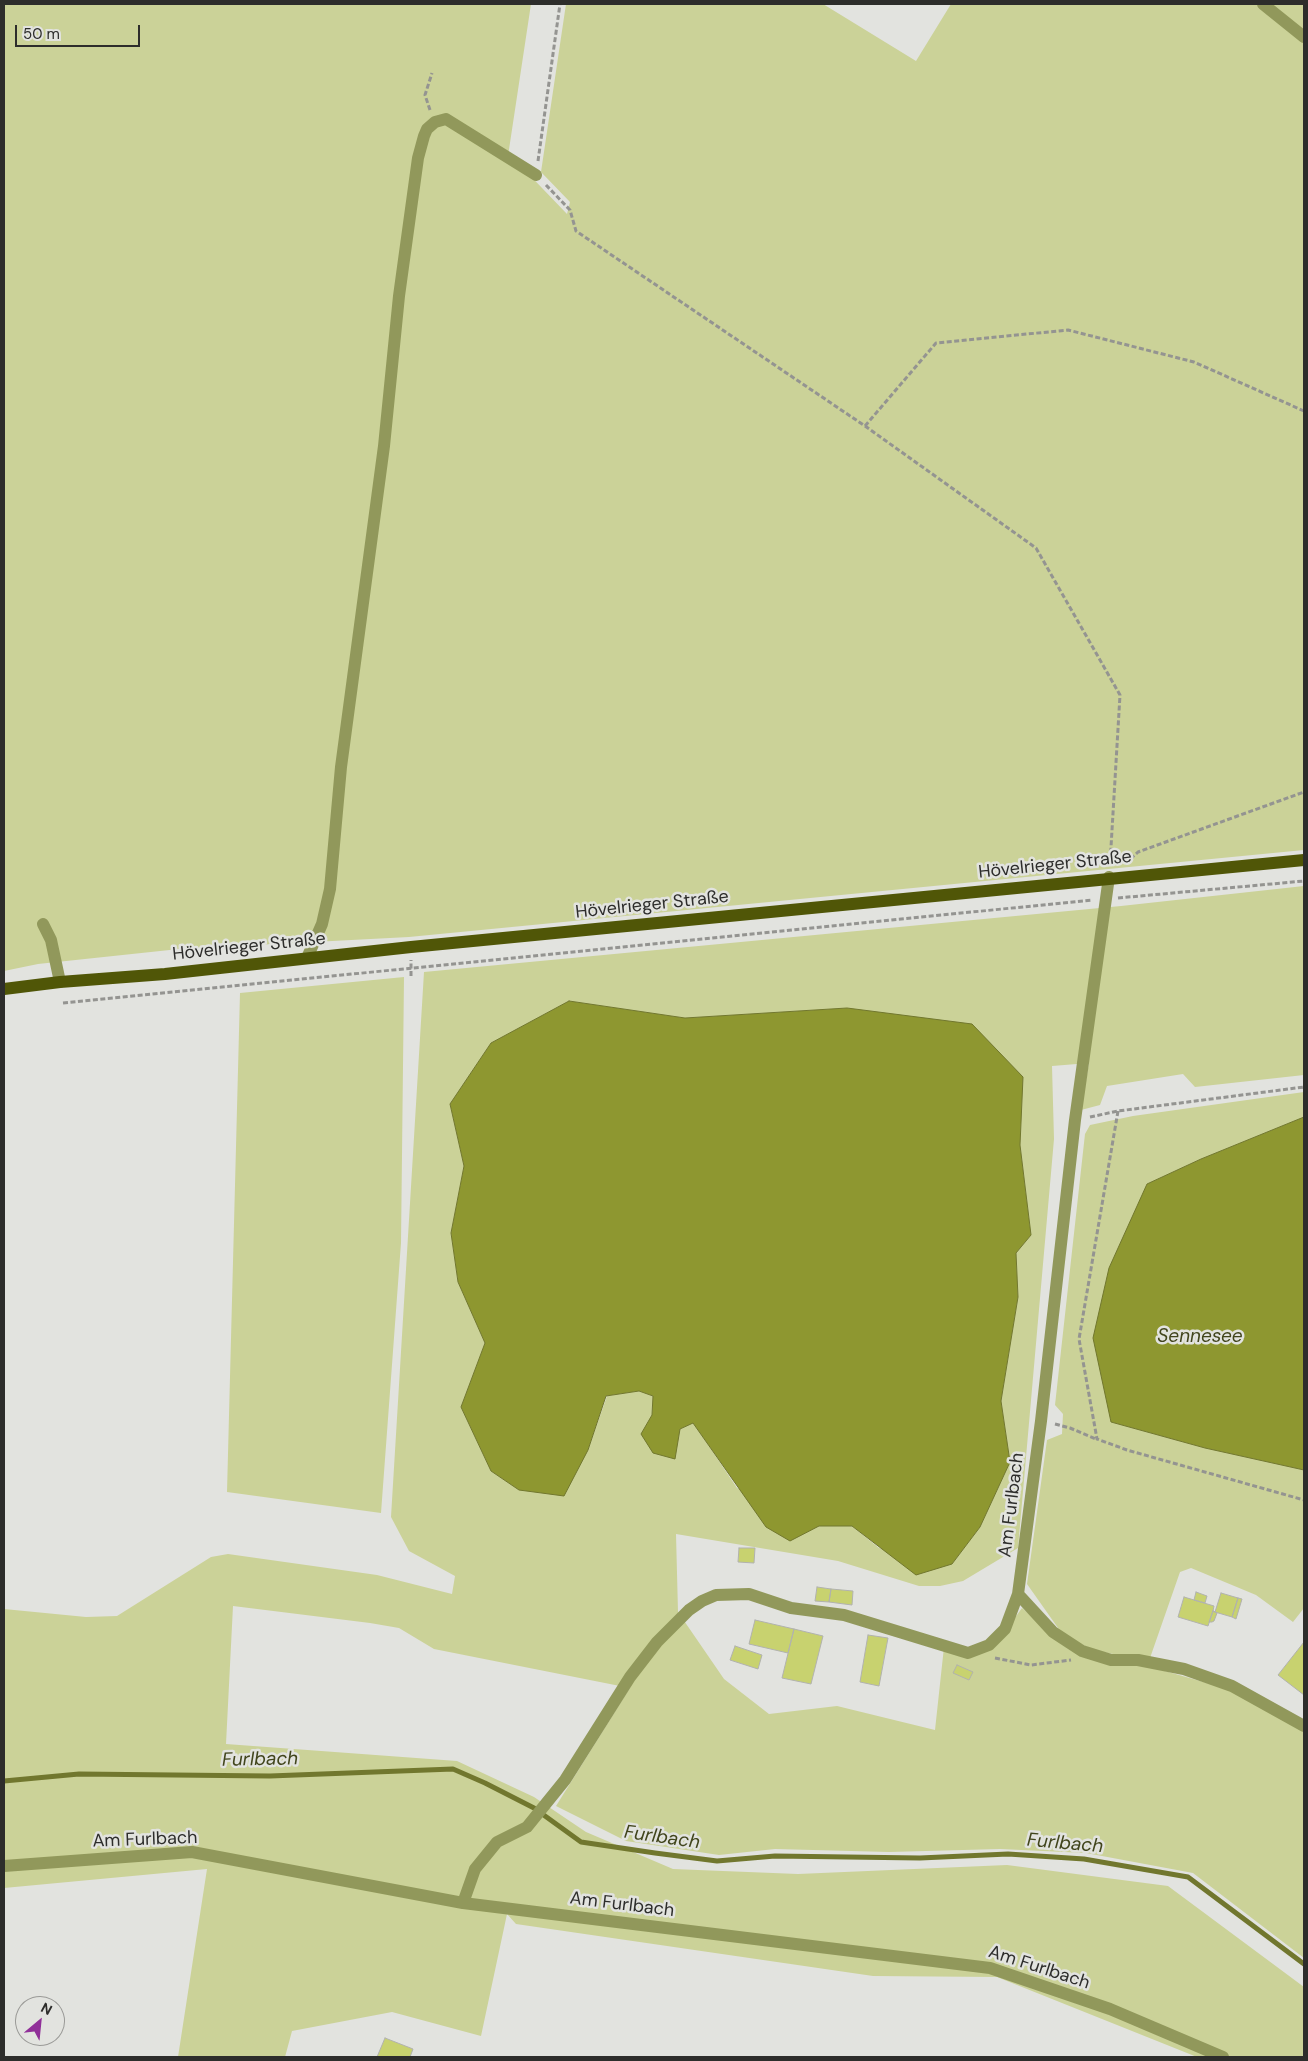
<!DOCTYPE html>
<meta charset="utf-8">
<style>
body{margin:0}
#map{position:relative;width:1308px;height:2061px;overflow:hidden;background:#e2e3df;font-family:"DM Sans",sans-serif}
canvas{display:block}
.frame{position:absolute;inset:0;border:5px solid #2d2d2b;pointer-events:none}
.north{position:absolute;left:15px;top:1996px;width:50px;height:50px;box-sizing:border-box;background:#e2e3df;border:1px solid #9a9a97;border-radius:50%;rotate:28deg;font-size:14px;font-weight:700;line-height:20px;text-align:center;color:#2d2d2b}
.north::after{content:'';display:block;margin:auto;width:18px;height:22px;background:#903099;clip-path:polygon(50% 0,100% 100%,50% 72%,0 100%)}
.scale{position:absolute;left:15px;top:25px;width:125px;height:22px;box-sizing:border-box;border:2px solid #2d2d2b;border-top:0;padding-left:6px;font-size:15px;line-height:18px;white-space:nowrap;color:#2d2d2b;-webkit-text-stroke:4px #e2e3df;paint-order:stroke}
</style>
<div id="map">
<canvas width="1308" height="2061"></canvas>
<div class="frame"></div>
<div class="north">N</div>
<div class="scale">50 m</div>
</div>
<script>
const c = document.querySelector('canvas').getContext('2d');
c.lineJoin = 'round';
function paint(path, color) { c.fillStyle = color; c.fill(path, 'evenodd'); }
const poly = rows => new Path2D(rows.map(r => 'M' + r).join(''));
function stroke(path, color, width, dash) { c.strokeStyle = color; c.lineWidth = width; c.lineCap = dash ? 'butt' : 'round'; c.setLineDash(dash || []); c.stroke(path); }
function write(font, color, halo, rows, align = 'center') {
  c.font = font + ' "DM Sans",sans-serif'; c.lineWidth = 5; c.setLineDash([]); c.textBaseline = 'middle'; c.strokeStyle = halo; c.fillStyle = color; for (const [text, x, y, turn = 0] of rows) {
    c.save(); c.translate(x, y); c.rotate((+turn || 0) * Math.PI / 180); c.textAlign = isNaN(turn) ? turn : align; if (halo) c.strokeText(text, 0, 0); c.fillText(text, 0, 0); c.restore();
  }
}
paint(poly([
 [4,4,531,4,508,156,518,163,567,214,570,202,541,172,566,4,823,4,916,61,951,4,1304,4,1304,850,409,937,179,949,38,964,4,971],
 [1304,886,1304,1075,1195,1087,1183,1074,1107,1086,1100,1105,1081,1110,1089,1063,1052,1066,1054,1139,1018,1548,963,1581,940,1586,919,1586,838,1561,676,1534,678,1612,724,1679,769,1714,837,1706,935,1730,944,1647,968,1654,1006,1630,1022,1608,1060,1641,1228,1689,1304,1729,1304,1958,1193,1873,1086,1853,1000,1849,889,1852,775,1849,719,1855,626,1841,556,1806,631,1686,620,1686,434,1649,399,1628,370,1623,233,1606,226,1744,457,1761,534,1797,586,1832,673,1869,798,1874,1007,1865,1168,1886,1304,1987,1304,2057,1197,2057,997,1977,873,1976,516,1924,507,1914,481,2036,392,2012,292,2031,285,2057,178,2057,207,1869,4,1888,4,1609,86,1617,117,1616,211,1557,228,1554,377,1575,452,1594,455,1576,409,1551,391,1517,424,972,1121,906],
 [569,1001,685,1018,847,1008,1022,1077,1020,1145,1031,1235,1016,1253,1018,1297,1001,1401,1010,1462,980,1527,952,1564,879,1548,852,1526,819,1526,737,1488,693,1422,680,1429,642,1434,652,1415,653,1396,639,1391,607,1396,588,1450,519,1490,491,1471,461,1407,485,1343,458,1282,451,1233,464,1166,450,1104,491,1043],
 [404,977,401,1243,381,1513,227,1492,240,993],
 [1304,1092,1304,1117,1201,1159,1147,1184,1111,1422,1205,1448,1304,1470,1304,1608,1293,1622,1256,1595,1191,1568,1180,1572,1150,1658,1113,1654,1093,1650,1063,1635,1027,1584,1047,1440,1062,1434,1063,1414,1055,1405,1085,1134,1090,1125,1133,1116]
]), '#cbd298');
const water = poly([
 [569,1001,685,1018,847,1008,972,1024,1023,1077,1020,1145,1031,1235,1016,1253,1018,1297,1001,1401,1010,1462,980,1527,952,1564,916,1575,852,1526,819,1526,790,1541,766,1527,693,1423,680,1429,675,1459,653,1453,641,1434,652,1415,653,1396,639,1391,606,1396,588,1450,564,1496,519,1490,491,1471,461,1407,485,1343,458,1282,451,1233,464,1166,450,1104,491,1043,569,1001],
 [1304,1117,1304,1470,1205,1448,1111,1422,1093,1338,1109,1268,1147,1184,1201,1159,1304,1117]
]);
paint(water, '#8e9730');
stroke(water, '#71772e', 1);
stroke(poly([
 [4,1781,79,1774,270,1776,453,1769,485,1783,534,1808,581,1842,655,1853,717,1861,775,1856,920,1858,1008,1854,1084,1859,1188,1877,1304,1964]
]), '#71772e', 5);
const building = poly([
 [739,1548,755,1548,754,1563,738,1562,739,1548],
 [817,1587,831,1589,829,1602,815,1601,817,1587],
 [831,1589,853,1591,852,1605,829,1602,831,1589],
 [1196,1592,1207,1596,1205,1603,1194,1600,1196,1592],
 [1221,1593,1238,1598,1232,1617,1215,1612,1221,1593],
 [1184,1597,1214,1606,1213,1611,1215,1612,1213,1611,1208,1626,1178,1617,1184,1597],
 [1238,1598,1242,1599,1236,1619,1232,1617,1238,1598],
 [1213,1611,1217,1613,1214,1621,1212,1622,1209,1622,1213,1611],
 [755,1620,794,1629,788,1653,749,1644,755,1620],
 [794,1629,823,1636,811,1684,782,1678,794,1629],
 [868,1635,888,1638,879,1686,860,1682,868,1635],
 [1304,1642,1304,1695,1278,1675,1304,1642],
 [735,1646,762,1655,758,1669,730,1660,735,1646],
 [957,1665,973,1672,969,1680,953,1673,957,1665],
 [385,2038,413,2049,410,2057,377,2057,385,2038]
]);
paint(building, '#c8d26f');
stroke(building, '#b1b2ae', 1);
stroke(poly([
 [430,110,425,95,432,73],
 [538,161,560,4],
 [546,185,570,210,576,231,865,426,1036,548,1120,695,1110,864],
 [865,426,936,343,1068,330,1194,362,1304,411],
 [1125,864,1138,852,1304,792],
 [1118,898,1304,881],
 [411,976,411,960],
 [63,1003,1092,900],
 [1118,1111,1079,1339,1097,1439,1127,1450,1304,1500],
 [1090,1117,1118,1111,1304,1087],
 [1055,1424,1070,1428,1096,1439],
 [995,1658,1031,1665,1071,1660]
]), '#949491', 3, [5, 2.5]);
stroke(poly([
 [1263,4,1304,37],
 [43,924,51,940,60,982],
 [307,958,322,924,330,889,341,767,384,446,399,296,418,158,424,136,427,129,435,122,446,119,536,175],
 [1018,1594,1053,1632,1082,1651,1111,1660,1138,1660,1184,1669,1232,1686,1304,1726],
 [4,1866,192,1852,463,1903,990,1968,1110,2009,1223,2057],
 [463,1903,475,1869,497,1842,527,1827,565,1780,630,1677,657,1642,689,1610,702,1601,716,1595,749,1594,791,1608,844,1615,968,1653,989,1645,1005,1629,1018,1594,1041,1421,1075,1120,1109,877]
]), '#91985b', 12);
stroke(poly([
 [4,989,60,982,165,974,411,947,1304,860]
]), '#505607', 12);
write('18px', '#2d2d2b', '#e2e3df', [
 ["Hövelrieger Straße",1055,865,-6],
 ["Hövelrieger Straße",652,905,-6],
 ["Hövelrieger Straße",249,947,-6],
 ["Am Furlbach",1012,1505,-83],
 ["Am Furlbach",145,1840,-2],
 ["Am Furlbach",622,1905,7],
 ["Am Furlbach",1039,1968,18]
]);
write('italic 19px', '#41451c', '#e2e3df', [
 ["Sennesee",1200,1337],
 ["Furlbach",260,1760,-1],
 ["Furlbach",662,1838,8],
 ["Furlbach",1065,1844,5]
]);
</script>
